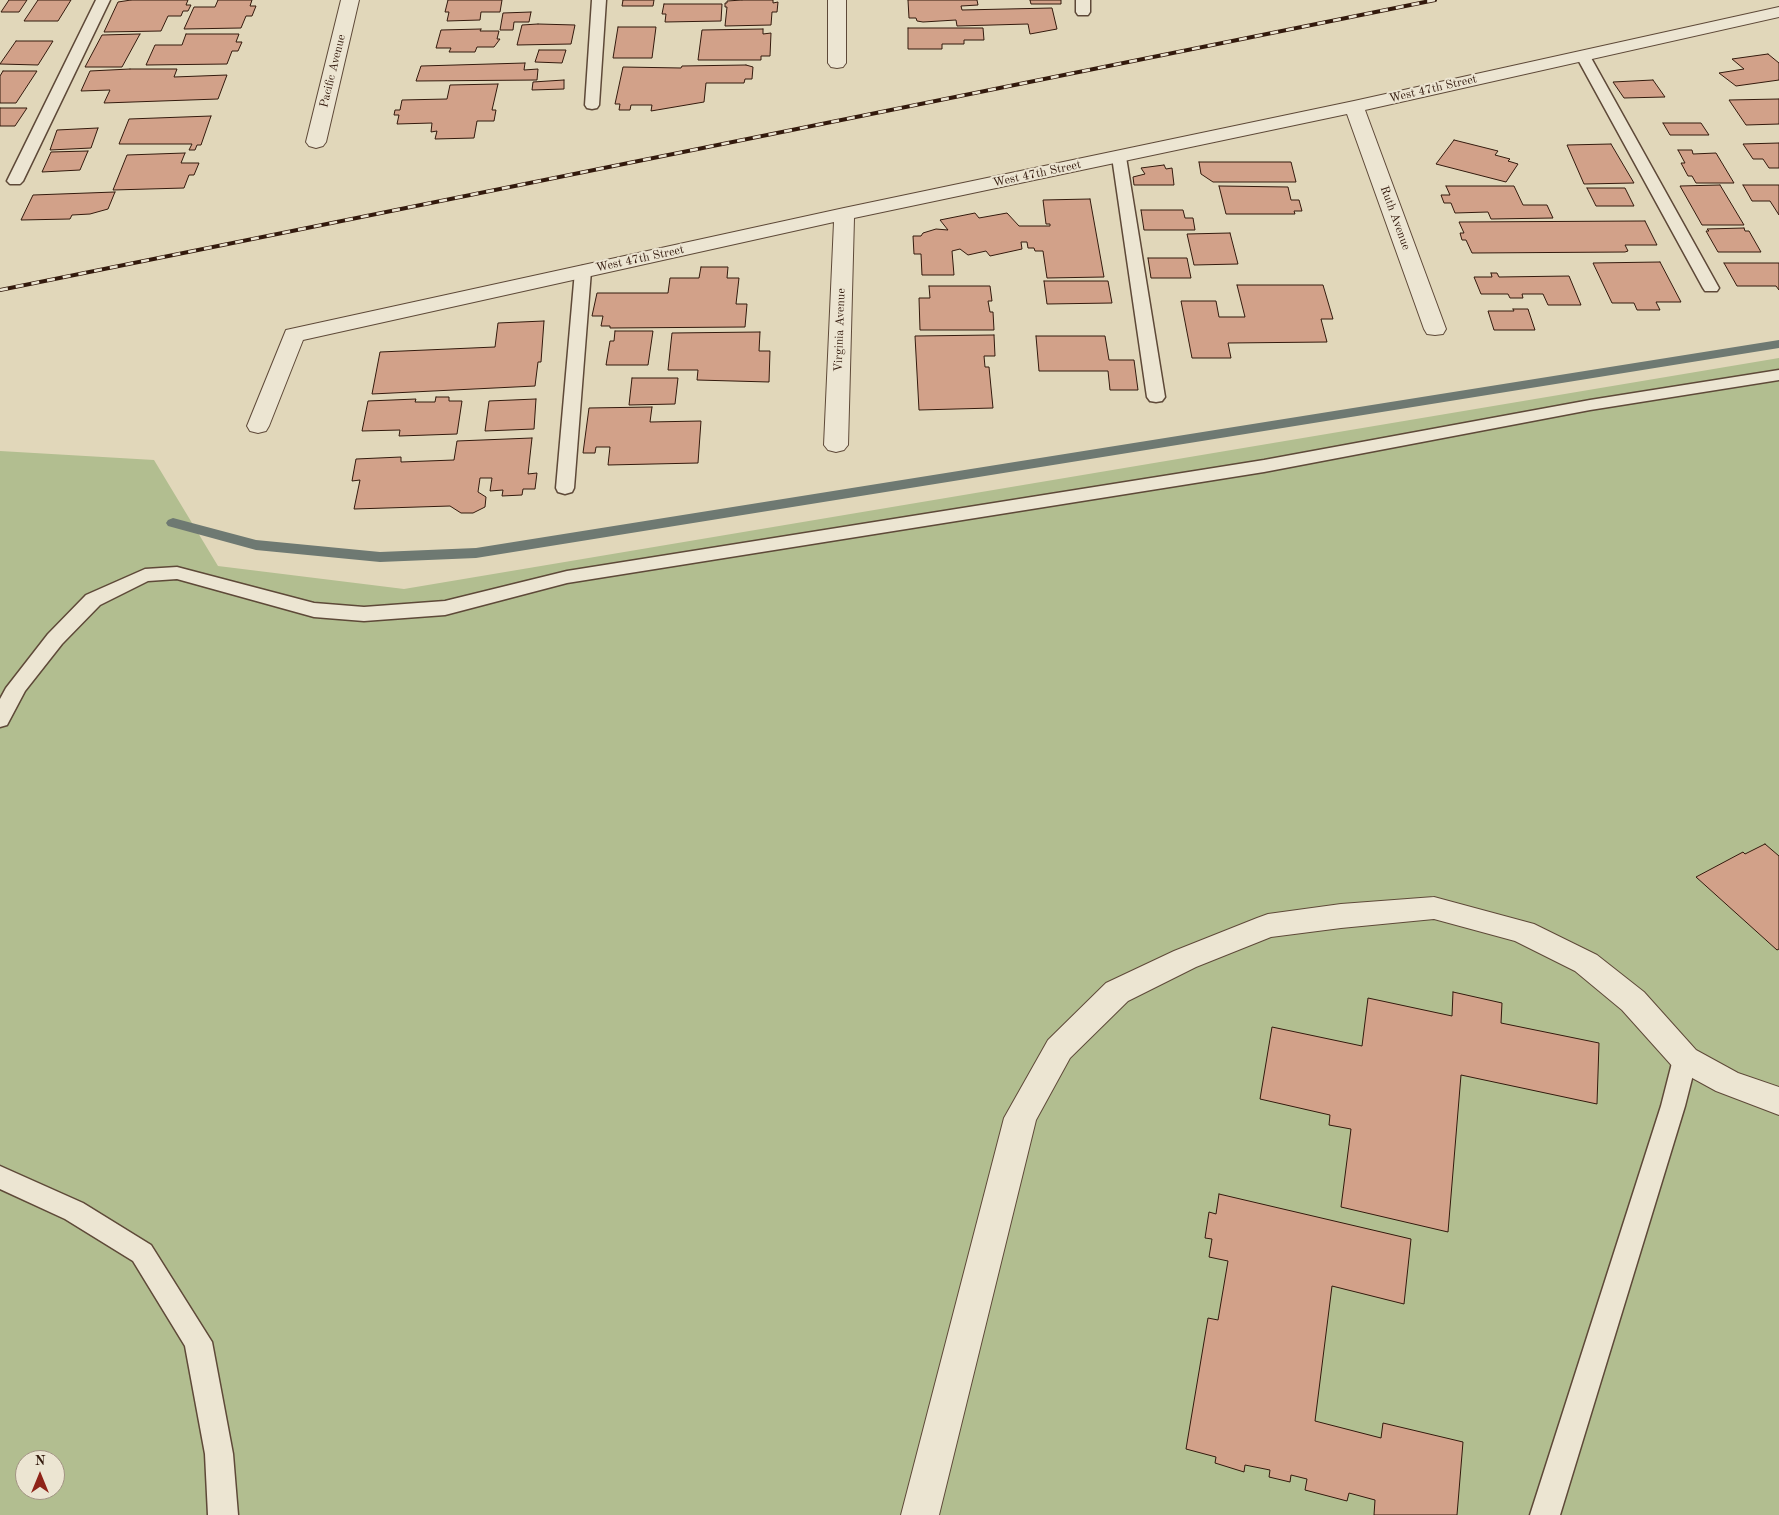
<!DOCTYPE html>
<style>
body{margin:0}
#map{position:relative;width:1779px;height:1515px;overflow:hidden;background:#e1d7ba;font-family:"Old Standard TT",serif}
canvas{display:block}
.north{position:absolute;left:15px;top:1450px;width:50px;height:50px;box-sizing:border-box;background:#ece5d2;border:1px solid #a29483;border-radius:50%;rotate:0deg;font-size:14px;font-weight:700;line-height:20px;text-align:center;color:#331a0d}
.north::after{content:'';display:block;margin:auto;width:18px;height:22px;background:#8f2418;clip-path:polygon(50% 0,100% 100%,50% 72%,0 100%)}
</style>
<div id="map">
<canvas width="1779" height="1515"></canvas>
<div class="north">N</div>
</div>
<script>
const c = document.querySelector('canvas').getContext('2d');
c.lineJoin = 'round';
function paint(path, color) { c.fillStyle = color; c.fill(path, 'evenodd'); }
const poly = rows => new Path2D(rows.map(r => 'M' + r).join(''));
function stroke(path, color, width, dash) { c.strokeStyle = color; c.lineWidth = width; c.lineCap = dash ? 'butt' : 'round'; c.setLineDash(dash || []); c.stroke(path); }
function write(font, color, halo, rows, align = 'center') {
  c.font = font + ' "Old Standard TT",serif'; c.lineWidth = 4; c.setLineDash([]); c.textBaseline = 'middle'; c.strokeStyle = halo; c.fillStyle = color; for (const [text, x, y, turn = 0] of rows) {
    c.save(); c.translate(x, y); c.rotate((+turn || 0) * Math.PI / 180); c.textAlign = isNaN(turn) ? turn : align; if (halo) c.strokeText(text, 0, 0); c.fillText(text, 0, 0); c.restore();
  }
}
paint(poly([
 [1779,358,1779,1515,0,1515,0,451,154,460,218,566,404,589],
 [25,1460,55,1460,55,1490,25,1490]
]), '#b2be90');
paint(poly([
 [1779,340,1779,348,476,558,380,562,256,550,168,526,166,523,168,520,173,518,256,540,380,552,476,548,1779,340]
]), '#6e7972');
const building = poly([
 [9,0,27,0,19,12,1,12,9,0],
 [38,0,71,0,58,21,24,21,38,0],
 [131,0,188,0,186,5,191,5,188,11,183,11,181,16,168,16,161,31,104,32,118,2,131,0],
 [218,0,252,0,250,6,256,6,252,16,246,16,241,28,184,29,194,7,215,7,218,0],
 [448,0,502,0,500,12,481,12,480,20,447,21,449,12,445,12,448,0],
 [623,0,654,0,653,6,622,6,623,0],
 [742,0,773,0,773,3,778,2,777,12,772,12,771,25,725,26,727,7,725,7,725,3,727,3,727,1,742,0],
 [908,0,977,0,978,5,961,6,962,10,1052,8,1057,29,1030,34,1028,24,957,26,956,20,923,22,917,21,916,18,909,18,908,0],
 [1030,0,1061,0,1061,4,1031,4,1030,0],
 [664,4,722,4,721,21,665,22,666,14,662,14,664,4],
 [531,12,529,22,514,22,513,30,500,30,503,13,531,12],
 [538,24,575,25,571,44,517,45,522,25,538,24],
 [618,27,656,27,652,58,613,58,618,27],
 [908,28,983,28,984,40,964,40,964,44,942,44,942,49,908,49,908,28],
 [481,29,480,31,499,31,497,39,500,39,494,47,477,47,475,52,449,52,451,48,436,48,441,30,481,29],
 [763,29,763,34,771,33,770,56,761,56,761,60,698,60,702,30,763,29],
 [140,34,122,67,85,67,102,35,140,34],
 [186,34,239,34,236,42,242,42,238,51,232,51,227,64,146,65,155,45,182,45,186,34],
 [16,41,53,41,38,65,0,64,16,41],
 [539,50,566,50,562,63,535,62,539,50],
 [1768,54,1779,63,1779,80,1736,86,1719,73,1744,69,1732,59,1768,54],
 [525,63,524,70,538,69,537,80,416,81,421,66,525,63],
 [746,65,753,67,752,79,745,79,744,83,706,83,704,102,651,111,652,105,631,105,630,110,619,110,620,104,615,104,623,67,681,68,682,66,746,65],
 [130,69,177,69,174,77,227,75,218,99,104,103,110,90,81,91,90,71,130,69],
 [3,71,37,71,16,103,0,103,0,76,3,71],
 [564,80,564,89,532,90,533,82,564,80],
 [1653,80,1665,97,1624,98,1613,82,1653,80],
 [498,84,492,110,496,110,494,121,477,121,474,138,435,139,437,131,431,132,432,123,397,124,399,115,394,115,395,110,400,110,402,100,447,99,450,85,498,84],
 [1779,99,1779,124,1746,125,1729,100,1779,99],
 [0,108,27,108,15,126,0,126,0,108],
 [211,116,201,145,197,145,195,150,189,150,192,144,119,144,129,119,211,116],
 [1663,123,1701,123,1709,135,1670,135,1663,123],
 [98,128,91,148,50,150,57,130,98,128],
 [1454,140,1498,151,1495,155,1510,159,1508,161,1518,164,1506,182,1436,164,1454,140],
 [1779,143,1779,168,1769,168,1763,159,1753,159,1743,144,1779,143],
 [1611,144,1634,183,1584,184,1567,145,1611,144],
 [1678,150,1692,150,1693,154,1716,153,1734,183,1696,183,1692,176,1688,176,1681,163,1685,163,1678,150],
 [88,151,80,170,42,172,51,152,88,151],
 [185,153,181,163,199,163,194,175,189,175,184,188,113,190,127,155,185,153],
 [1199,162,1291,162,1296,182,1213,182,1201,174,1199,162],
 [1164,165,1166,169,1172,168,1174,185,1134,185,1133,177,1145,174,1141,168,1164,165],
 [1720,185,1744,225,1702,225,1680,186,1720,185],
 [1743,185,1779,185,1779,215,1770,201,1752,201,1743,185],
 [1219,186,1288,187,1291,200,1299,200,1302,211,1294,211,1295,214,1226,214,1219,186],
 [1446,186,1514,186,1523,205,1547,205,1553,218,1491,219,1488,212,1455,213,1451,203,1444,203,1441,195,1450,195,1446,186],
 [1587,188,1625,188,1634,206,1596,206,1587,188],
 [115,192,108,209,90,214,72,215,70,219,21,220,33,195,115,192],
 [1090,199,1104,277,1047,278,1043,251,1035,251,1034,248,1028,248,1027,242,1021,242,1022,249,990,256,986,251,968,255,960,249,952,251,954,275,922,275,921,254,914,254,913,236,921,236,923,233,936,229,948,230,940,220,975,213,979,218,1007,213,1019,226,1050,226,1050,224,1046,224,1043,200,1090,199],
 [1141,210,1183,210,1185,218,1193,218,1195,230,1144,230,1141,210],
 [1645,221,1657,245,1625,245,1628,251,1625,252,1472,253,1466,240,1462,240,1460,233,1464,233,1459,222,1645,221],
 [1744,228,1745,231,1749,231,1761,252,1718,252,1706,231,1709,231,1707,229,1744,228],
 [1230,233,1238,264,1194,265,1187,234,1230,233],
 [1148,258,1187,258,1191,278,1151,278,1148,258],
 [1660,262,1681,302,1656,302,1660,310,1637,310,1634,303,1612,303,1593,263,1660,262],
 [1724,263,1779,263,1779,290,1776,286,1737,286,1724,263],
 [701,267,728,267,727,278,739,278,736,304,747,304,745,327,610,328,610,326,601,326,603,316,592,316,597,293,668,293,670,278,699,278,701,267],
 [1491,273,1497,273,1499,277,1569,276,1581,305,1548,305,1543,294,1522,294,1523,298,1510,298,1508,294,1481,294,1474,277,1492,277,1491,273],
 [1044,281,1108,281,1112,303,1047,304,1044,281],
 [1237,285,1323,285,1333,319,1321,319,1327,342,1228,343,1231,358,1192,358,1181,301,1216,301,1219,317,1245,317,1237,285],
 [929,286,990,286,992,301,988,301,990,312,993,312,994,330,920,330,919,298,930,298,929,286],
 [1513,309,1528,309,1535,330,1494,330,1488,311,1514,311,1513,309],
 [544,321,541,362,538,362,535,386,372,394,380,352,495,347,498,323,544,321],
 [615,331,653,331,648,365,606,365,610,341,614,341,615,331],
 [760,332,759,351,770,351,769,382,697,380,698,370,668,370,672,333,760,332],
 [994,335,995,356,984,356,985,367,989,367,993,408,919,410,915,336,994,335],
 [1036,336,1105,336,1109,360,1134,360,1138,390,1110,390,1108,371,1039,371,1036,336],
 [632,378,678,378,675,404,629,405,632,378],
 [436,397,449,397,449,401,462,401,457,434,399,436,400,430,362,431,368,401,416,399,415,402,435,402,436,397],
 [536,399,534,429,485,431,489,401,536,399],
 [652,407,650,422,701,421,698,463,608,465,610,447,596,447,595,453,583,453,589,408,652,407],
 [532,438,528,474,537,473,535,489,523,489,522,495,502,496,503,490,490,491,492,478,480,478,478,492,486,497,485,507,473,513,461,513,450,506,354,509,360,480,352,481,356,459,401,457,401,462,454,460,457,441,532,438],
 [1765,844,1779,856,1779,949,1777,950,1696,877,1743,852,1745,854,1765,844],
 [1453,992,1502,1003,1501,1023,1599,1043,1597,1104,1461,1075,1448,1232,1341,1207,1351,1129,1329,1125,1330,1115,1260,1099,1272,1027,1362,1046,1368,998,1452,1016,1453,992],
 [1219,1194,1411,1239,1404,1304,1332,1286,1315,1421,1381,1438,1383,1423,1463,1442,1457,1515,1374,1515,1375,1500,1349,1493,1347,1501,1305,1490,1307,1479,1291,1475,1290,1482,1269,1477,1270,1470,1245,1465,1244,1472,1215,1463,1216,1457,1186,1449,1208,1318,1218,1320,1228,1261,1209,1257,1212,1239,1205,1238,1209,1212,1216,1214,1219,1194]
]);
paint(building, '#d2a189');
stroke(building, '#331a0d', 1);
const lane = poly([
 [96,0,110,0,23,181,20,184,10,184,7,181,96,0],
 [592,0,606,0,599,105,597,108,592,109,587,108,585,105,592,0],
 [1076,0,1090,0,1090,12,1088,15,1078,15,1076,12,1076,0],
 [1583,52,1590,56,1719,288,1717,291,1705,291,1703,288,1576,56,1583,52],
 [1119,153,1124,154,1126,157,1165,397,1162,401,1156,402,1150,401,1147,397,1112,157,1114,154,1119,153],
 [583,266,589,268,591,271,574,488,572,492,565,494,558,492,556,488,575,271,577,268,583,266],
 [1779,370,1779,380,1590,410,1264,472,567,583,445,615,364,621,314,617,177,579,148,581,100,605,62,644,25,691,7,725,0,727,0,699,6,688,48,634,86,595,145,569,177,567,314,603,364,607,445,601,567,571,1264,460,1590,400,1779,370],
 [1685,1049,1694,1052,1697,1059,1685,1106,1560,1515,1530,1515,1661,1106,1673,1059,1676,1052,1685,1049],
 [0,1166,83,1203,151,1245,212,1342,233,1454,238,1515,208,1515,205,1454,185,1346,133,1261,65,1219,0,1189,0,1166]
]);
const street = poly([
 [341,0,359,0,326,142,323,146,316,148,309,146,306,142,341,0],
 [828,0,846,0,846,63,843,67,837,68,831,67,828,63,828,0],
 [1779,7,1779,17,1365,110,1446,329,1443,334,1435,335,1427,334,1424,329,1347,114,854,218,848,445,844,450,836,452,828,450,824,445,834,222,303,340,269,426,266,431,258,433,250,431,247,426,286,330,844,208,1354,101,1779,7],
 [1434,897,1534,924,1597,955,1644,992,1696,1050,1738,1073,1779,1087,1779,1115,1716,1091,1674,1068,1622,1010,1575,971,1515,941,1434,919,1341,928,1271,937,1196,967,1128,1001,1070,1058,1036,1120,939,1515,901,1515,1004,1118,1048,1040,1106,983,1174,951,1257,918,1268,914,1341,904,1434,897]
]);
stroke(lane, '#5e4938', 3);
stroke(street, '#5e4938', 2);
paint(lane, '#ece5d2');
paint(street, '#ece5d2');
const rail = poly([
 [0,290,1435,0]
]);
stroke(rail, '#331a0d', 4);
stroke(rail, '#ece5d2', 2.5, [8]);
write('12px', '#331a0d', '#ece5d2', [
 ["Pacific Avenue",333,71,-76],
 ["West 47th Street",1433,89,-13],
 ["West 47th Street",1037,174,-12],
 ["Ruth Avenue",1395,218,70],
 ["West 47th Street",640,259,-12],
 ["Virginia Avenue",840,330,-88]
]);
</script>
